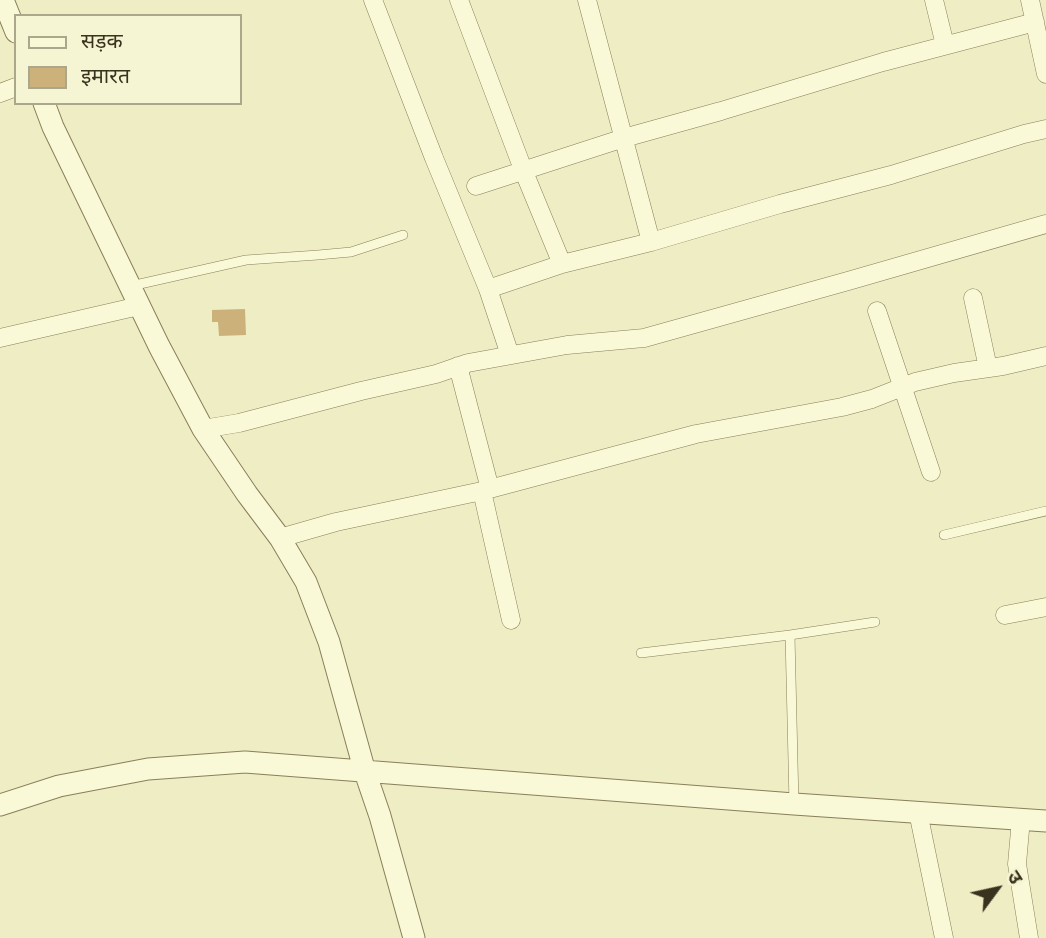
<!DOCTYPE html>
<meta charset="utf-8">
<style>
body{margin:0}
#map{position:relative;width:1046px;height:938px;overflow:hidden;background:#eeedc4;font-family:"Times New Roman","Noto Sans Devanagari",serif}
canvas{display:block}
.legend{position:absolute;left:14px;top:14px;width:228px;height:91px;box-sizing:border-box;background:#f5f5d3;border:2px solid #aaa78b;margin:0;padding:9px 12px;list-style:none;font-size:21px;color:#39321e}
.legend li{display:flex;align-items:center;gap:14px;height:35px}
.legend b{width:35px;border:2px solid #aaa78b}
.north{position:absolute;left:962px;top:854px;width:70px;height:70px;-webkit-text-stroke:5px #f5f5d3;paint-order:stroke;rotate:57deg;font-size:19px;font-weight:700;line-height:28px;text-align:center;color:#39321e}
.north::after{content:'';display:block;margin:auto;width:24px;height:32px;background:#39321e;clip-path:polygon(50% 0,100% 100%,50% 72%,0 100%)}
</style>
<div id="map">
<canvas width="1046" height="938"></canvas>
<ul class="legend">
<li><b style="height:9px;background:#f9f8d7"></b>सड़क</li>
<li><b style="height:19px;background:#ccb27a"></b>इमारत</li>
</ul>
<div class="north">उ</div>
</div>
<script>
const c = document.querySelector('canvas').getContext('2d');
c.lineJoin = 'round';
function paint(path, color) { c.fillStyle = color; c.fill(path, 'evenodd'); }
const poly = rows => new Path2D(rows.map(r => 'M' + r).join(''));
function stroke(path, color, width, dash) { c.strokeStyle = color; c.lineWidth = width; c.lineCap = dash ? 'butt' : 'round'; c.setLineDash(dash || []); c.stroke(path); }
paint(poly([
 [245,309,246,335,219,336,218,322,212,322,212,310]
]), '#ccb27a');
const service = poly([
 [131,286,246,260,318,255,351,252,403,235],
 [944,535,1046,511],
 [790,635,794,804],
 [641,653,790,635,875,622]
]);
const minor = poly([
 [373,0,434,158,488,289,510,355],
 [459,0,524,172,562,264],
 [587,0,651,242],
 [934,0,945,45],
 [1030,0,1046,74],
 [0,93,16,87],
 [476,186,624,138,721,111,883,62,1035,22],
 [488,289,562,264,651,242,780,204,891,175,1024,134,1046,129],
 [973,298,988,368],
 [877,311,931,472],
 [0,338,139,306],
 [458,366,490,489],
 [203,429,239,423,361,391,436,374,468,363,567,345,644,338,848,281,1046,224],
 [482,491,511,620],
 [280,538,336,522,482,491,696,434,842,407,872,399,915,382,954,373,1003,366,1046,356],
 [1005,615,1046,607],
 [918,812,944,938],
 [1021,819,1017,864,1029,938]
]);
const tertiary = poly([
 [3,0,16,32],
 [44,103,53,127,159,346,203,429,247,494,280,538,306,582,329,642,365,772,380,816,414,938],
 [0,805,59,786,148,769,245,762,794,804,1046,821]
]);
stroke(service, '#897f5a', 10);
stroke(minor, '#897f5a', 19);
stroke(tertiary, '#897f5a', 23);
stroke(service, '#f9f8d7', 9);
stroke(minor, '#f9f8d7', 18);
stroke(tertiary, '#f9f8d7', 21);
</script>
